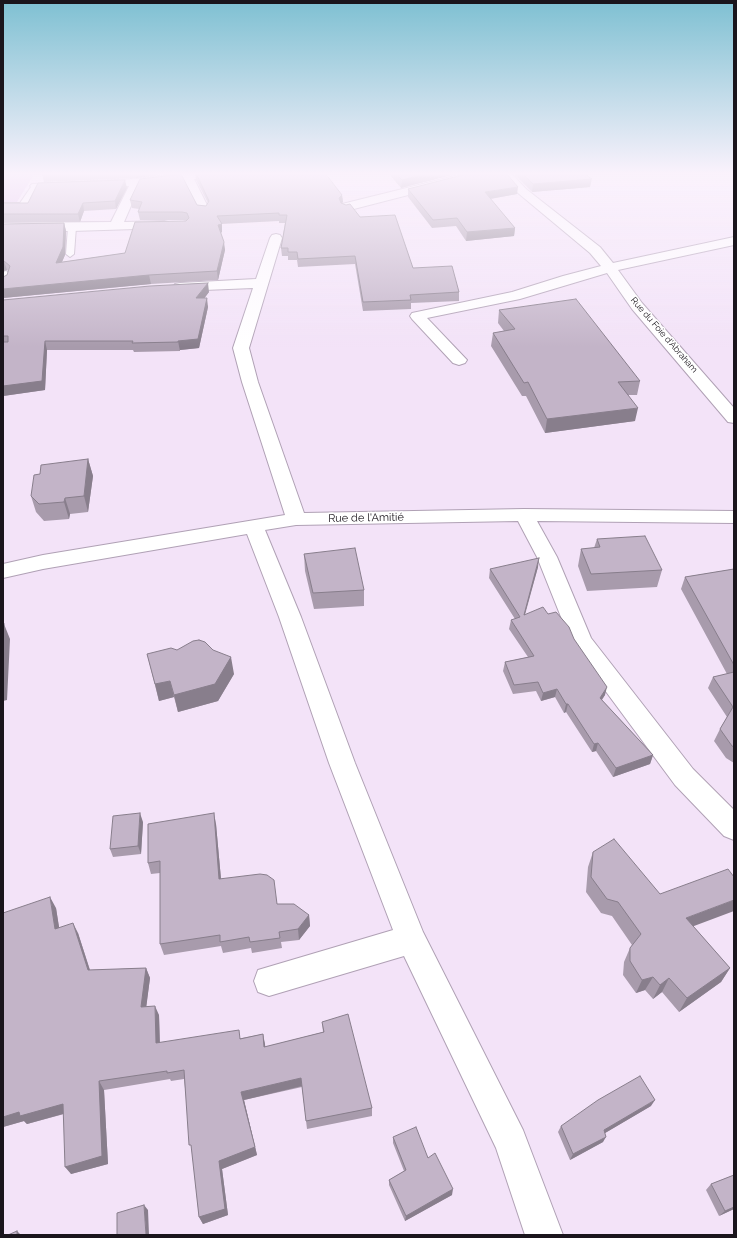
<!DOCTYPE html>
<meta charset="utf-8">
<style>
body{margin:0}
#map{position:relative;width:737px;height:1238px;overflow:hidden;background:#f3e3f8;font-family:Raleway,sans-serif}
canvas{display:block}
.frame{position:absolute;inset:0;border:4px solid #1a151c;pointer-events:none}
</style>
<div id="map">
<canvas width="737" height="1238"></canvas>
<div class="frame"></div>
</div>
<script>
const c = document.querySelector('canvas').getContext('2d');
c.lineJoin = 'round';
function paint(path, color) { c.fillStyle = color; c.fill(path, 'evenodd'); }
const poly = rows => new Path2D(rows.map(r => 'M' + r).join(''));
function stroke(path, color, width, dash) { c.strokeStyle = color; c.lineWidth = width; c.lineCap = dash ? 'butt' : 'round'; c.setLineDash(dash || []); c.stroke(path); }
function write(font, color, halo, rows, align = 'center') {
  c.font = font + ' Raleway,sans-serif'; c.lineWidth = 3; c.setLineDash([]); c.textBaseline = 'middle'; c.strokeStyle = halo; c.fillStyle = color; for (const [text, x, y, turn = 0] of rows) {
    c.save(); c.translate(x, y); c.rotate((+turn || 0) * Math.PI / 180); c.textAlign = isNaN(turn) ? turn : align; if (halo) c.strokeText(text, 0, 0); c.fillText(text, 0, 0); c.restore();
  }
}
paint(poly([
 [3,173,35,173,17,202,3,202]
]), '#dcbce7');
const service = poly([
 [33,184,39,184,40,186,25,208,3,207,3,203,20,203,33,184],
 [72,224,76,227,74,254,70,257,66,254,68,227,72,224],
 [6,271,11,274,8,283,3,286,3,272,6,271]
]);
const minor = poly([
 [180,173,226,173,221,176,194,179,209,209,207,212,203,213,199,212,197,209,183,180,140,185,124,222,164,221,168,222,170,225,168,228,72,231,3,231,3,223,111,222,129,186,36,189,32,188,30,186,32,184,136,179,180,173],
 [467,173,487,173,486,175,346,211,342,210,340,207,342,204,467,173],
 [500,173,511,173,526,189,600,247,613,263,734,237,734,245,618,270,642,303,734,408,734,423,728,422,632,309,607,273,520,299,427,318,467,360,465,363,459,365,453,363,412,319,410,316,412,313,512,292,563,276,601,266,590,253,518,193,500,173],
 [276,234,280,235,282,238,249,348,258,382,304,513,524,509,734,511,734,523,537,521,557,557,591,638,693,769,734,810,734,840,724,836,675,785,573,647,537,557,518,521,296,525,265,530,301,617,355,763,423,932,523,1130,563,1235,525,1235,496,1148,404,956,269,996,258,992,254,981,258,970,393,930,329,763,279,617,247,534,43,569,3,578,3,564,43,555,285,515,242,382,233,348,253,288,180,291,175,290,173,287,175,284,180,283,256,279,270,238,272,235,276,234]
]);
stroke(service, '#b0a1b5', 2);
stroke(minor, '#b0a1b5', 2);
paint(service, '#fff');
paint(minor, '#fff');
paint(poly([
 [42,173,167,173,136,178,44,182,42,174],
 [195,173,342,195,343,202,342,203,360,217,413,268,459,292,459,301,411,303,411,309,363,311,355,264,298,267,297,260,288,260,288,256,282,256,281,248,285,223,279,223,279,221,221,224,222,232,221,233,225,250,218,280,151,284,3,298,3,277,7,275,8,271,7,270,3,271,3,224,64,223,66,231,65,255,62,262,125,253,187,221,183,220,140,220,138,212,139,209,132,208,130,200,206,206,208,203,196,180],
 [388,173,459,173,401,188],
 [513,173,584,173,590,187,532,192],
 [127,188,116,209,84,211,80,222,3,222,3,203,28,203],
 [408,189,517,194,490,199,515,228,514,236,466,241,456,226,432,228,408,197],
 [209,292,204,298,208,307,199,348,180,350,180,351,134,352,133,350,47,350,45,390,3,396,3,300],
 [499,310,640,381,637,395,628,395,635,421,545,433,526,396,522,396,491,346,493,333,504,331,498,323],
 [88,459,93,476,88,512,70,514,69,519,44,521,36,512,31,496,40,474],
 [597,539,662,570,657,587,587,591,578,566,581,549,594,548],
 [304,554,364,590,364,606,314,609,305,571],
 [538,567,525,615,548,614,574,639,605,695,602,700,653,755,650,764,613,777,596,751,592,752,566,712,564,713,555,697,541,701,536,691,513,694,503,671,505,662,528,657,509,629,511,620,515,619,489,578,490,569],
 [734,569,734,763,726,758,714,741,720,729,727,717,708,688,713,677,727,674,681,589,685,577],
 [147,654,234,674,218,701,178,712,174,697,159,701],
 [143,822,141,854,113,857,110,849],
 [216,824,221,879,277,904,309,915,310,926,299,940,281,942,282,948,252,953,251,948,223,953,221,946,164,955,160,944,160,873,151,874,148,863],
 [593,852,660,894,693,926,730,968,721,982,679,1012,662,992,653,999,645,990,636,993,623,975,624,962,630,948,632,945,612,916,601,913,586,892,588,867],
 [56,908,59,928,78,933,90,970,146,968,150,978,146,1007,159,1015,160,1043,242,1038,263,1034,265,1047,323,1032,322,1022,372,1108,372,1116,307,1129,302,1087,244,1100,257,1155,222,1169,228,1215,203,1224,199,1217,184,1079,171,1081,170,1079,104,1090,108,1164,71,1174,64,1114,27,1124,24,1121,3,1127,3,913],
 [651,1106,605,1133,603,1142,570,1160,558,1132,561,1126],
 [393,1137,428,1158,452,1195,405,1221,389,1185,389,1180,404,1171,393,1143],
 [734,1175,734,1209,719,1216,706,1190,711,1184]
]), '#a89bac');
paint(poly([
 [135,173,167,173,136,178],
 [429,173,459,173,401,188,402,180],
 [592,179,590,187,532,192,533,184],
 [125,180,127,188,116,209,115,201],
 [518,187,517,194,484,200,485,192],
 [342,195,343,202,339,206,339,198],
 [83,203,84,211,80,222,78,214],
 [64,223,66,231,65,255,58,271,56,263],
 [222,224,222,232,219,233,218,225],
 [515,228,514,236,466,241,467,232],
 [224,242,225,250,218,280,217,271],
 [4,261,7,270,3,271,3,262],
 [149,275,151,284,3,298,3,289],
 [208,283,209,292,198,307,196,298],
 [207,298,208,307,199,348,180,350,180,351,178,341],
 [45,341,47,350,45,390,3,396,3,386],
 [638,408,635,421,545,433,547,419],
 [88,459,93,476,88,512,84,496],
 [65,498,70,514,69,519,64,502],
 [539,558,538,567,522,624,524,615],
 [4,624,10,639,7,700,3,701,3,644],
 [231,657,234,674,218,701,178,712,174,695],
 [170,681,174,697,159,701,155,684],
 [607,687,605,695,597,706,600,698],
 [557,689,555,697,541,701,543,693],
 [566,704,568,704,566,712,564,713],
 [598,743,596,751,592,752,594,744],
 [653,755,650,764,613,777,616,768],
 [140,813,143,822,141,854,138,846],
 [214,813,216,824,222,890,219,879],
 [50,897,56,908,61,939,55,929],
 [734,900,734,911,678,932,686,918],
 [309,915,310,926,299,940,298,929],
 [73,923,78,933,93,980,88,970],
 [146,968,150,978,145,1017,141,1007],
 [730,968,721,982,679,1012,687,998],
 [653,977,645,990,636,993,642,980],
 [669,978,662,992,653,999,660,985],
 [155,1006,159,1015,160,1052,156,1043],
 [263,1034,265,1044,266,1056,264,1047],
 [301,1078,302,1086,244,1100,257,1155,222,1169,228,1215,203,1224,199,1217,219,1161,241,1092],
 [99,1081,104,1090,108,1164,71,1174,65,1167],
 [655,1100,651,1106,600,1136,604,1130],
 [63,1104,70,1112,27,1124,24,1121,3,1127,3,1117,19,1112],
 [606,1137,603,1142,570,1160,573,1154],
 [453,1189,452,1195,405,1221,406,1216],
 [144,1205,148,1210,149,1235,146,1235],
 [734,1207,734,1209,719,1216,725,1211],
 [17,1231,21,1235,17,1235]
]), '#887e8c');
const building = poly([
 [42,173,64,173,42,174,42,173],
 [196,173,325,173,342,195,339,198,341,203,346,205,350,204,360,217,395,215,413,268,452,266,459,292,410,295,411,300,363,302,355,256,298,259,297,252,288,252,288,248,281,248,287,215,279,215,279,213,217,216,222,224,218,225,224,242,217,271,149,275,3,289,3,277,7,275,10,266,4,261,3,262,3,224,64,223,63,247,56,263,125,253,135,222,186,221,189,218,187,213,182,212,138,212,142,202,130,200,140,179,181,174,197,205,206,206,209,201,196,173],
 [395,173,429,173,402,180,395,173],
 [470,173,506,173,518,187,485,192,515,228,467,232,457,218,433,220,408,189,470,173],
 [522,173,584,173,592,179,533,184,522,173],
 [125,180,115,201,83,203,78,214,3,214,3,203,28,203,38,183,125,180],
 [208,283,196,298,207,298,198,339,178,341,178,342,132,343,133,341,45,341,42,381,3,386,3,342,8,342,8,336,3,336,3,300,150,286,208,283],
 [576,299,640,381,618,382,638,408,547,419,528,382,524,383,493,333,515,329,499,310,576,299],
 [88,459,84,496,65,498,64,502,39,504,31,496,34,475,40,474,41,465,88,459],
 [645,536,662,570,591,574,581,549,600,547,597,539,645,536],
 [355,548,364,590,313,593,304,554,355,548],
 [539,558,524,615,543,607,548,614,556,612,569,627,574,639,607,687,600,698,653,755,616,768,598,743,594,744,568,704,566,704,557,689,543,693,538,682,514,685,505,662,534,656,511,620,520,617,490,569,539,558],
 [734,569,734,665,685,577,734,569],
 [4,624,3,644,3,625,4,624],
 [199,640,205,642,213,650,231,657,215,684,174,695,170,681,155,684,147,654,171,648,177,650,193,641,199,640],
 [734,672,734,747,732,746,720,729,733,707,713,677,734,672],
 [140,813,138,846,110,849,113,816,140,813],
 [214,813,219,879,260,874,267,875,274,880,277,904,294,904,309,915,298,929,279,932,280,938,250,942,249,937,220,942,220,935,160,944,160,861,148,863,148,824,214,813],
 [614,839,660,894,728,869,734,877,734,900,686,918,730,968,687,998,669,978,660,985,653,977,642,980,630,961,630,948,641,934,618,902,607,899,591,877,593,852,614,839],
 [50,897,55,929,73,923,88,970,146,968,141,1007,155,1006,156,1043,239,1030,240,1039,263,1034,264,1047,324,1032,322,1022,348,1014,372,1108,306,1121,301,1078,241,1092,255,1147,219,1161,225,1209,199,1217,191,1145,189,1145,184,1070,167,1073,167,1071,99,1081,102,1156,65,1167,63,1104,20,1116,19,1112,3,1117,3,913,50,897],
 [640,1076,655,1100,604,1130,606,1137,573,1154,561,1126,598,1100,640,1076],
 [416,1127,428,1158,435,1153,453,1189,406,1216,389,1180,406,1170,393,1137,416,1127],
 [734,1175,734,1207,725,1211,711,1184,734,1175],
 [144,1205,146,1235,117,1235,117,1213,144,1205],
 [17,1231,17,1235,8,1235,17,1231]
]);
paint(building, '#c3b4c8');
stroke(building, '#887e8c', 1);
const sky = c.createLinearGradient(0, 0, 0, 347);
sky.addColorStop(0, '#7ec0d2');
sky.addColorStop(0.5, '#faf2fc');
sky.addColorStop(1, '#faf2fc00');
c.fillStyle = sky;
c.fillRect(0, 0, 737, 347);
write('9px', '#1a151c', '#fff', [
 ["Rue du Foie d'Abraham",664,335,49]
]);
write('11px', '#1a151c', '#fff', [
 ["Rue de l'Amitié",366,518,-1]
]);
</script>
